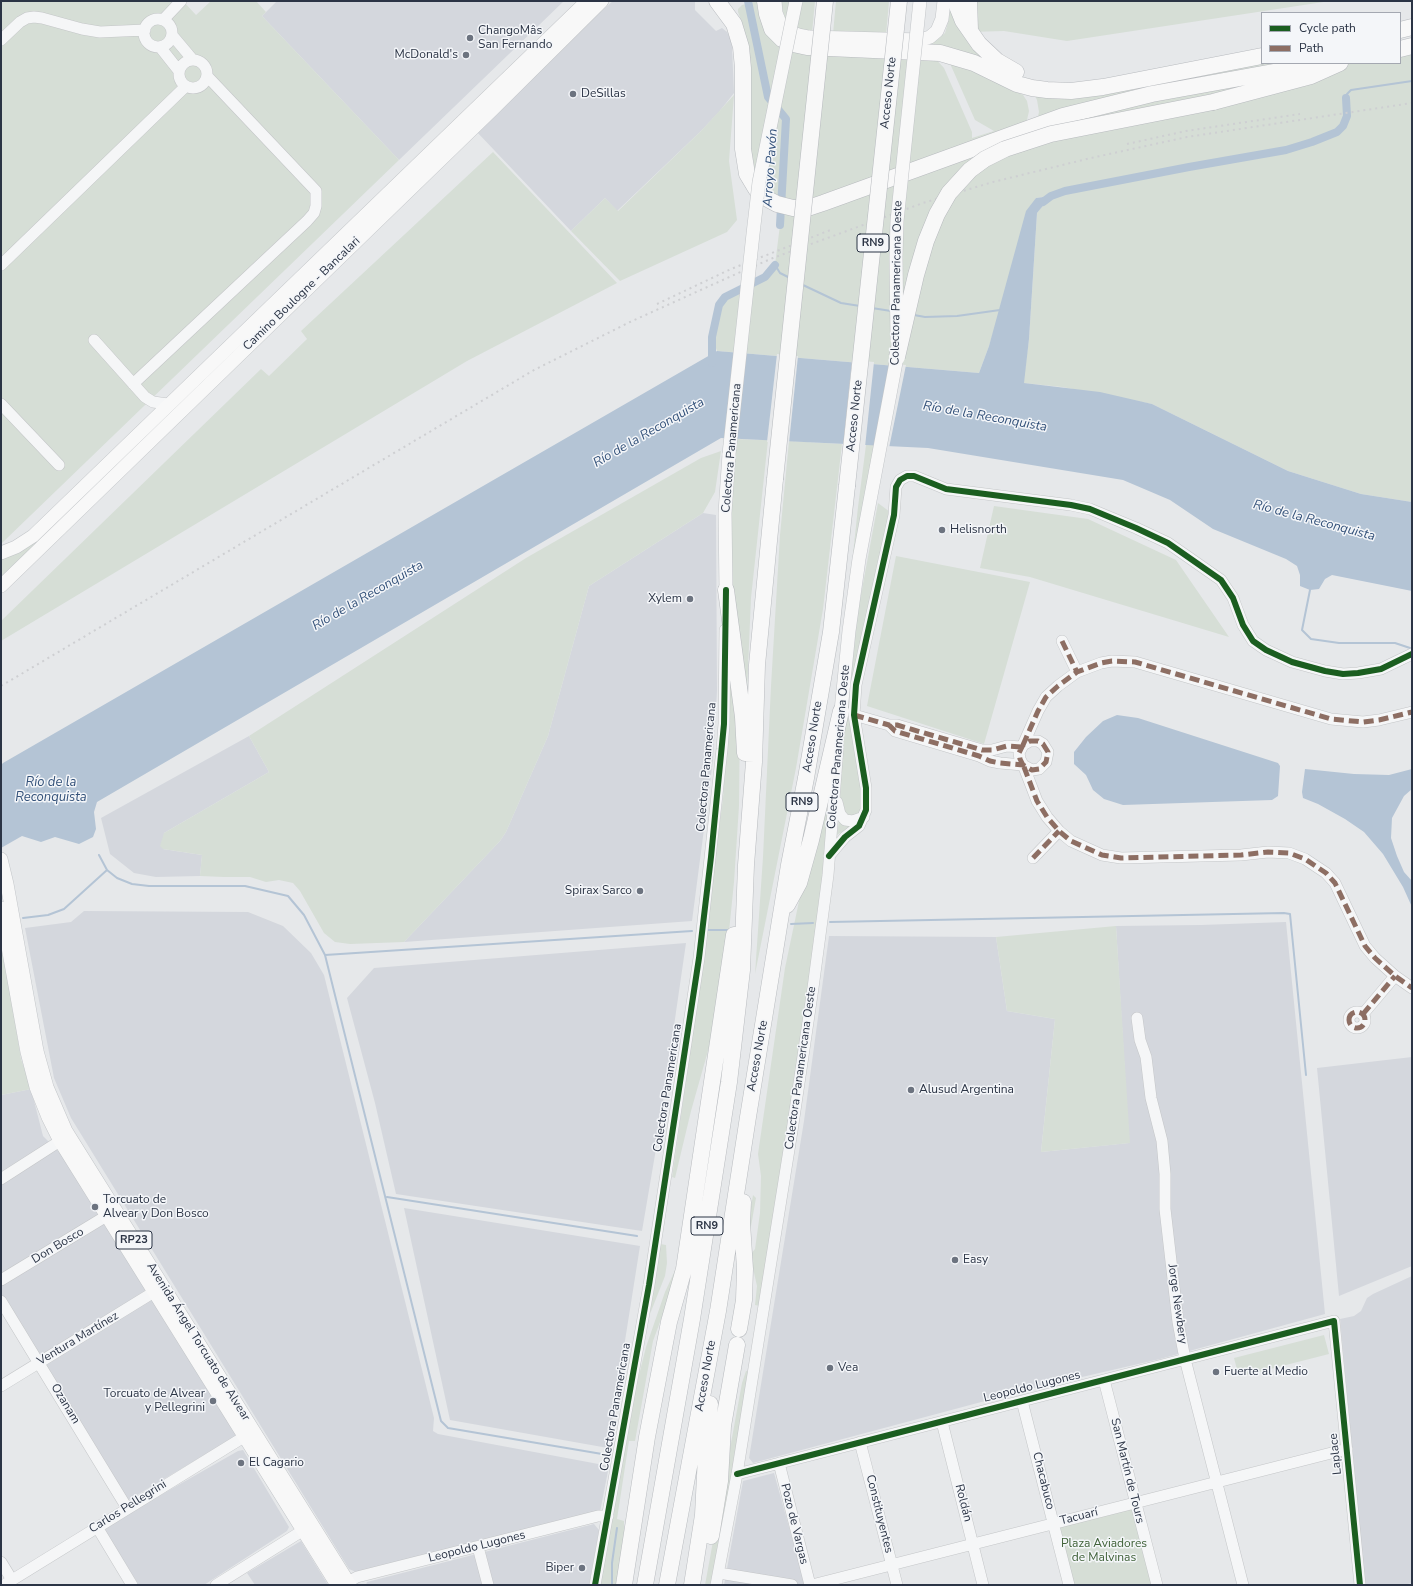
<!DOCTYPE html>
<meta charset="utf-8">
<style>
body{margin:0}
#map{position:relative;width:1413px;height:1586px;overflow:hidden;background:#e6e8ea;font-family:"Nunito Sans",sans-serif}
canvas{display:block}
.frame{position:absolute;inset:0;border:2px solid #2b3445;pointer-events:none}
.legend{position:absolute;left:1261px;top:12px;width:140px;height:52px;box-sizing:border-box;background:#f4f6f9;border:1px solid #a4a8b1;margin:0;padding:5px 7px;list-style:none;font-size:12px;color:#2b3445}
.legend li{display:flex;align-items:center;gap:8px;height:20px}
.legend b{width:20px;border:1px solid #a4a8b1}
</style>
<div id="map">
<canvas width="1413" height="1586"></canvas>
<div class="frame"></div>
<ul class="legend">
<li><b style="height:5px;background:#1b5e20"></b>Cycle path</li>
<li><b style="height:5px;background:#8d6e63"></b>Path</li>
</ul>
</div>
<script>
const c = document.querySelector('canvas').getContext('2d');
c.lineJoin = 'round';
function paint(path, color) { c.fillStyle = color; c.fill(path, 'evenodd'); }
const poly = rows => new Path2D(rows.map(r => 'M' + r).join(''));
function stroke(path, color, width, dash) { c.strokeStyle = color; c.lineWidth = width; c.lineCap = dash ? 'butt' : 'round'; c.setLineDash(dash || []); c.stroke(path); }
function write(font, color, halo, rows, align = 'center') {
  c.font = font + ' "Nunito Sans",sans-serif'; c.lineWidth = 3; c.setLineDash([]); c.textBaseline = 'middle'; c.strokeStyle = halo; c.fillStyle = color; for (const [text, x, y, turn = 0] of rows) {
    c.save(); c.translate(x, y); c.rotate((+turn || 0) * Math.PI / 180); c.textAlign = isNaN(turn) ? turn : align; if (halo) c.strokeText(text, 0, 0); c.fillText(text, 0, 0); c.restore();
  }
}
paint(poly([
 [277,1,564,1,399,160,262,16],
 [613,1,695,1,695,10,716,31,722,28,727,32,731,40,732,47,734,93,719,112,700,132,617,211,605,198,571,231,476,131,592,19],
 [703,513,716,515,717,691,713,760,692,921,404,942,500,841,506,832,548,736,589,586],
 [249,736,269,772,164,833,163,849,202,855,200,876,156,877,134,873,110,854,101,818],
 [84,911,248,912,283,926,311,953,324,975,434,1418,433,1431,438,1434,609,1466,600,1512,356,1572,349,1569,71,1118,54,1078,25,928,71,922],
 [1286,922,1325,1314,1160,1359,1030,1389,753,1463,749,1458,804,1121,829,936,996,937,1007,1011,1055,1019,1041,1152,1129,1143,1116,926,1201,925],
 [686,943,657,1143,642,1231,396,1194,375,1103,347,998,374,968],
 [1412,1057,1412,1266,1339,1296,1317,1068],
 [31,1089,43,1136,62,1155,238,1435,127,1501,1,1294,1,1095],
 [404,1208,640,1246,608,1448,450,1420],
 [1412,1276,1412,1583,1403,1585,1365,1585,1340,1319,1354,1316,1361,1311,1367,1298,1373,1294],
 [243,1450,289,1527,287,1531,204,1585,139,1585,103,1528,238,1451],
 [774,1473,805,1585,724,1585,743,1481],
 [594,1524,599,1530,589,1585,366,1585,367,1582],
 [301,1541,328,1585,255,1585,247,1573]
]), '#d4d7dd');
paint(poly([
 [1,1,183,1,196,15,211,1,256,1,266,12,262,16,399,160,2,543],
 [757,1,761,1,771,32,933,56,944,68,972,132,972,138,994,131,975,120,948,59,1023,95,1027,101,1029,111,1027,120,1024,124,1037,120,1039,112,1037,100,1033,92,1262,63,1280,63,1184,81,817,199,801,202,766,193,752,175,743,26,738,12,738,9,742,5],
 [781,1,815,1,812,33,804,31,787,23,781,13],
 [836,1,889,1,886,35,833,34],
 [969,1,1330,1,1067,41,1004,31,970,32],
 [950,5,994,62,1033,84,923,46,937,40,945,33,949,19],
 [1412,46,1412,502,1361,494,1288,471,1152,404,1062,387,1023,383,1029,339,1037,213,1050,196,1036,198,989,346,979,373,717,351,712,337,719,305,725,297,765,277,775,265,780,225,788,207,1024,129,1323,63,1400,63,1400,49],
 [734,95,729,161,737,220,727,232,620,281,571,231,605,198,618,211,700,132],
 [493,152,617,283,467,361,1,641,1,621,261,369,269,376,307,339,301,331],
 [243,341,245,341,1,582,1,558],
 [736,439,768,440,751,598,746,715,730,583,731,489],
 [789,441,842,444,823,609,796,768,755,974,763,857,771,686,780,535],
 [866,445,880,445,849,592,858,507],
 [721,451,715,492,703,513,589,586,548,736,506,832,500,841,404,942,350,944,335,942,324,933,300,891,293,883,279,880,266,882,250,877,224,877,200,876,202,855,163,849,160,846,164,833,269,772,249,736,526,558,701,458],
 [878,503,890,512,855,672,864,813,848,817,842,811,840,799,846,694,857,616],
 [994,506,1088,519,1176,560,1229,637,1030,577,980,568],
 [896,556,1030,582,984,744,867,706],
 [730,634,740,710,739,806,734,882,724,981,715,1026,691,1111,675,1178,672,1177,692,1040,723,798,730,695],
 [833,767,820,905,792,1103,760,1306,755,1305,757,1286,750,1255,755,1249,760,1213,761,1176,758,1154,785,968,803,882],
 [839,820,850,826,837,835],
 [1116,926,1130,1143,1041,1152,1055,1019,1007,1011,996,937],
 [1,936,21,1059,31,1089,1,1095],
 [753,1195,756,1198,748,1243,747,1230],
 [660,1244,666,1245,667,1263,665,1276,650,1314],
 [678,1264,681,1265,653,1341,635,1441,629,1441,617,1519,624,1521,624,1563,620,1585,600,1585,637,1383,646,1347,665,1292],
 [1324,1335,1329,1354,1239,1377,1234,1358],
 [746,1371,750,1372,712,1585,705,1585,742,1383],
 [1127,1509,1132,1510,1153,1585,1074,1585,1060,1532,1060,1527]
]), '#d6ded6');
paint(poly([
 [1051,196,1037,213,1029,339,1024,383,1100,392,1152,404,1288,471,1361,494,1412,502,1412,591,1332,575,1325,579,1319,589,1310,590,1300,586,1300,575,1297,566,1286,559,1213,529,1170,500,1123,480,928,448,721,438,97,802,94,812,96,829,93,837,79,844,55,837,41,842,22,836,1,848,1,765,3,763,717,351,979,373,989,346,1026,211,1036,198],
 [1117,715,1138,718,1278,763,1280,766,1278,796,1272,800,1123,805,1104,799,1093,790,1086,775,1074,764,1074,752,1086,737,1103,721],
 [1305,769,1354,774,1389,775,1412,769,1412,789,1404,796,1392,818,1391,838,1397,856,1404,872,1412,881,1412,907,1403,887,1383,854,1364,832,1345,819,1318,804,1303,798,1302,792]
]), '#b4c4d5');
paint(poly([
 [777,354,798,356,789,443,767,442],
 [852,360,874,362,865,447,843,446],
 [895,364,906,365,889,448,880,447]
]), '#e6e8ea');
stroke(poly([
 [1346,98,1347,94,1351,90,1412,81],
 [775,265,780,273,790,278],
 [803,285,841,303,860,306],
 [872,308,891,311],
 [914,315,925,317,957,316,1000,310],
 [1310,590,1302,630,1311,639,1339,643,1395,643,1410,648],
 [99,855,107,870,117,878,132,884,149,886,245,886,288,896,304,915,325,955,441,1421,448,1428,602,1454],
 [23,918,48,915,64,909,107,870],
 [830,922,1284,913,1290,914,1306,1075],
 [791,924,813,923],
 [708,930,727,930],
 [325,955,692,931],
 [387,1197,637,1236],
 [612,1585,612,1563,617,1528]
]), '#b4c4d5', 2);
stroke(poly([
 [748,1,768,97,786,119,780,225],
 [1043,202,1051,196,1065,191,1189,167,1286,150,1312,142,1337,132,1343,126,1347,116,1346,98],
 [712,363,712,337,719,305,725,297,765,277,775,265]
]), '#b4c4d5', 8);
const minor = poly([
 '144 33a14 14 0 1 1 28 0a14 14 0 1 1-28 0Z',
 [163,20,181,1],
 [172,35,193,60],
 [1,40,20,22,27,18,34,17,42,18,82,29,100,32,145,30],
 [160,47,179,71],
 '179 74a14 14 0 1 1 28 0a14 14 0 1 1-28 0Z',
 [1,265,186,86],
 [94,340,145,397,153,402,168,404],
 [133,384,307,221,314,213,316,206,316,191,207,76],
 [1,404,59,465],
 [1062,641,1077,672],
 [854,715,889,725],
 [1023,745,1038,711,1046,697,1058,686,1077,672,1101,663,1112,661,1135,662,1331,719,1363,722,1379,720,1412,712],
 [1021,747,1007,746,992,750,982,750,897,725,889,725,895,731,979,756,990,761,1000,763,1023,765,1032,770,1039,769,1046,762,1048,752,1043,744,1038,741,1030,741,1023,745,1019,753,1020,759,1023,765],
 [1024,767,1037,801,1047,817,1059,831,1071,841,1102,855,1121,858,1241,855,1268,852,1289,853,1305,859,1326,873,1335,883,1365,946,1375,958,1395,976,1412,988],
 [837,802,840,814,845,820,853,821,864,817],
 [829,856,845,837,859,826,866,810,866,788,854,715,856,685,894,515,896,487,900,480,907,476,914,476,946,489,1071,505,1090,509,1136,528,1168,543,1221,580,1233,598,1243,625,1253,641,1266,650,1292,662,1325,671,1343,674,1358,673,1381,669,1412,654],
 [1033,858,1059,831],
 '1349 1020a8 8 0 1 1 16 0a8 8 0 1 1-16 0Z',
 [1363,1014,1395,976],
 [1137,1018,1140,1040,1146,1057,1151,1098,1162,1141,1165,1174,1165,1209,1178,1322,1185,1359,1243,1585],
 [1,1179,60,1141],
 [1,1280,113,1212],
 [1,1301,127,1508],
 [1104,1380,1157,1585],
 [1,1386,154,1292],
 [1022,1401,1069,1585],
 [942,1422,983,1585],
 [860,1442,897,1585],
 [779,1463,810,1585],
 [737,1474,1334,1321,1360,1585],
 [97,1527,132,1585],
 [478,1547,488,1585],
 [1,1562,12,1580],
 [719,1573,792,1585],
 [348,1582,357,1577,598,1516,608,1516],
 [4,1585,252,1432],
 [216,1585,310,1526],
 [595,1585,649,1285,699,958,722,749,724,724,725,630],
 [716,1585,737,1474,792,1131,813,988,828,875,838,747],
 [812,1585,1347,1449]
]);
const major = poly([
 [775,1,776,13,780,23,788,31,799,35,809,37,921,40,930,37,937,31,942,19,944,1],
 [1,553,16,547,33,536,587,1],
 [1,586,492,110,602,1],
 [726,590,725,513,729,454],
 [841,711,849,631,859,559,897,357],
 [1,859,7,884,37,1051,47,1087,66,1131,350,1585],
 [1,908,27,1052,36,1087,48,1117,60,1141,337,1585]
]);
const highway = poly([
 [717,1,734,24,741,47,743,68,743,149,747,174,756,189,764,197,777,204,793,208,808,208,823,203,1063,116,1152,94,1323,63],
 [765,1,767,14,772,29,782,39,793,44,807,47,940,53,974,63,1017,84,1032,88,1047,90,1071,91,1103,87,1262,56],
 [955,1,963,21,979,44,997,61,1016,72],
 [969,1,970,30],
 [1400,30,1412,27],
 [1400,49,1412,46],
 [1213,102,1311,76,1340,63],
 [726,590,743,717,745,753],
 [787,905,799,883,811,840,841,711],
 [739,1329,744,1300,745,1269,742,1223,743,1202],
 [711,1536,720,1481,723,1426,737,1345],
 [624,1585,647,1437,669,1322,684,1269,734,935],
 [645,1585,692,1319,729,1082,742,970,746,865,754,762,757,665,775,479],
 [667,1585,718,1311,748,1117,789,865,806,778,831,632,847,486],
 [692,1585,703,1515,707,1436,710,1404]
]);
stroke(minor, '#c4c6c8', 12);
stroke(major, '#c2c5c8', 14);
stroke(highway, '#b8bbbf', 17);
stroke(minor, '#f5f6f7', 11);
stroke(major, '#f8f8f8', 13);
stroke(highway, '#f8f8f8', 16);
stroke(poly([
 [1127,144,1186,131,1300,114],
 [657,304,731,269,833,229],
 [1,686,534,370,630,322,736,274,773,258,923,203,993,182,1091,158,1187,137,1412,103]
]), '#cecfd2', 2, [2, 4]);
const majorBridge = poly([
 [897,340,896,257,897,221,920,1],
 [729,454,753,234,759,182,796,1]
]);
const highwayBridge = poly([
 [897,357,916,275,926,241,937,214,949,193,970,170,985,159,1005,149,1051,134,1213,102],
 [775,479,825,1],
 [847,486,899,1]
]);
stroke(majorBridge, '#c2c5c8', 14, []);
stroke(highwayBridge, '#b8bbbf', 17, []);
stroke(majorBridge, '#f8f8f8', 13);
stroke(highwayBridge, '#f8f8f8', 16);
stroke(poly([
 [1062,641,1077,672],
 [854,715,889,725],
 [1023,745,1038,711,1046,697,1058,686,1077,672,1101,663,1112,661,1135,662,1331,719,1363,722,1379,720,1412,712],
 [1021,747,1007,746,992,750,982,750,897,725,889,725,895,731,979,756,990,761,1000,763,1023,765,1032,770,1039,769,1046,762,1048,752,1043,744,1038,741,1030,741,1023,745,1019,753,1020,759,1023,765],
 [1024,767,1037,801,1047,817,1059,831,1071,841,1102,855,1121,858,1241,855,1268,852,1289,853,1305,859,1326,873,1335,883,1365,946,1375,958,1395,976,1412,988],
 [1033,858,1059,831],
 '1349 1020a8 8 0 1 1 16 0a8 8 0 1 1-16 0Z',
 [1363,1014,1395,976]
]), '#8d6e63', 5, [10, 5]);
stroke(poly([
 [829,856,845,837,859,826,866,810,866,788,854,715,856,685,894,515,896,487,900,480,907,476,914,476,946,489,1071,505,1090,509,1136,528,1168,543,1221,580,1233,598,1243,625,1253,641,1266,650,1292,662,1325,671,1343,674,1358,673,1381,669,1412,654],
 [737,1474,1334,1321,1360,1585],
 [595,1585,649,1285,699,958,711,857,724,724,726,590]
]), '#1b5e20', 6);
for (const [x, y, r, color] of [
 [470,38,4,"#6c737f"],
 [466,55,4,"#6c737f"],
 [573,94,4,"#6c737f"],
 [942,530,4,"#6c737f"],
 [690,599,4,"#6c737f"],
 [640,891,4,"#6c737f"],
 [911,1090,4,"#6c737f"],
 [95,1207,4,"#6c737f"],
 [955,1260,4,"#6c737f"],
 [830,1368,4,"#6c737f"],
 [1216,1372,4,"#6c737f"],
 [213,1401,4,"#6c737f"],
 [241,1463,4,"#6c737f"],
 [582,1568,4,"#6c737f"]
]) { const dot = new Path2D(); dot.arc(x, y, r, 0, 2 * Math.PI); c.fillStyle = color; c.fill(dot); stroke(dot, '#f4f6f9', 1.5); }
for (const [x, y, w] of [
 [873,243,32],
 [802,802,32],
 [707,1226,32],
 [134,1240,36]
]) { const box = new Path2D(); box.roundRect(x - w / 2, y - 9, w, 18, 3); c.fillStyle = '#f4f6f9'; c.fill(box); stroke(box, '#2b3445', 1); }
write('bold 11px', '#2b3445', null, [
 ["RN9",873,243],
 ["RN9",802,802],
 ["RN9",707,1226],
 ["RP23",134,1240]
]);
write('12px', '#2b3445', '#f4f6f9', [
 ["ChangoMâs",478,31],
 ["San Fernando",478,45],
 ["McDonald's",458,55,"right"],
 ["DeSillas",581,94],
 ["Helisnorth",950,530],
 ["Xylem",682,599,"right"],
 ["Spirax Sarco",632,891,"right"],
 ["Alusud Argentina",919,1090],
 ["Torcuato de",103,1200],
 ["Alvear y Don Bosco",103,1214],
 ["Easy",963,1260],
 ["Vea",838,1368],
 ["Fuerte al Medio",1224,1372],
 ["Torcuato de Alvear",205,1394,"right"],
 ["y Pellegrini",205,1408,"right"],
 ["El Cagario",249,1463],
 ["Biper",574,1568,"right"]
], 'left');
write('12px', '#2b3445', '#f4f6f9', [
 ["Acceso Norte",889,93,-84],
 ["Colectora Panamericana Oeste",897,283,-89],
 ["Camino Boulogne - Bancalari",302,294,-44],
 ["Acceso Norte",855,416,-84],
 ["Colectora Panamericana",732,448,-85],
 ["Acceso Norte",813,737,-81],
 ["Colectora Panamericana Oeste",839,747,-85],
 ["Colectora Panamericana",707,767,-85],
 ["Acceso Norte",758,1056,-80],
 ["Colectora Panamericana Oeste",801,1068,-82],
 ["Colectora Panamericana",668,1088,-81],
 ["Don Bosco",58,1246,-31],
 ["Jorge Newbery",1177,1304,82],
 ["Ventura Martínez",78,1339,-31],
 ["Avenida Ángel Torcuato de Alvear",198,1342,58],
 ["Acceso Norte",706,1376,-80],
 ["Leopoldo Lugones",1032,1387,-14],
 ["Ozanam",65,1404,59],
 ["Colectora Panamericana",616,1407,-80],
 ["Laplace",1336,1454,-96],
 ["San Martín de Tours",1127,1471,76],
 ["Chacabuco",1043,1481,76],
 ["Roldán",963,1503,76],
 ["Carlos Pellegrini",128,1507,-32],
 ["Constituyentes",879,1514,76],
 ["Tacuarí",1079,1517,-14],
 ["Pozo de Vargas",794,1524,76],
 ["Leopoldo Lugones",477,1547,-14]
]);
write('12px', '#3f6138', '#f4f6f9', [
 ["Plaza Aviadores",1104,1544],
 ["de Malvinas",1104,1558]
]);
write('italic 13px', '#34527a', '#f4f6f9', [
 ["Arroyo Pavón",771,168,-86],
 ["Río de la Reconquista",985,417,10],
 ["Río de la Reconquista",649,433,-30],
 ["Río de la Reconquista",1314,521,15],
 ["Río de la Reconquista",368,596,-30],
 ["Río de la",51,783],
 ["Reconquista",51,798]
]);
</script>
